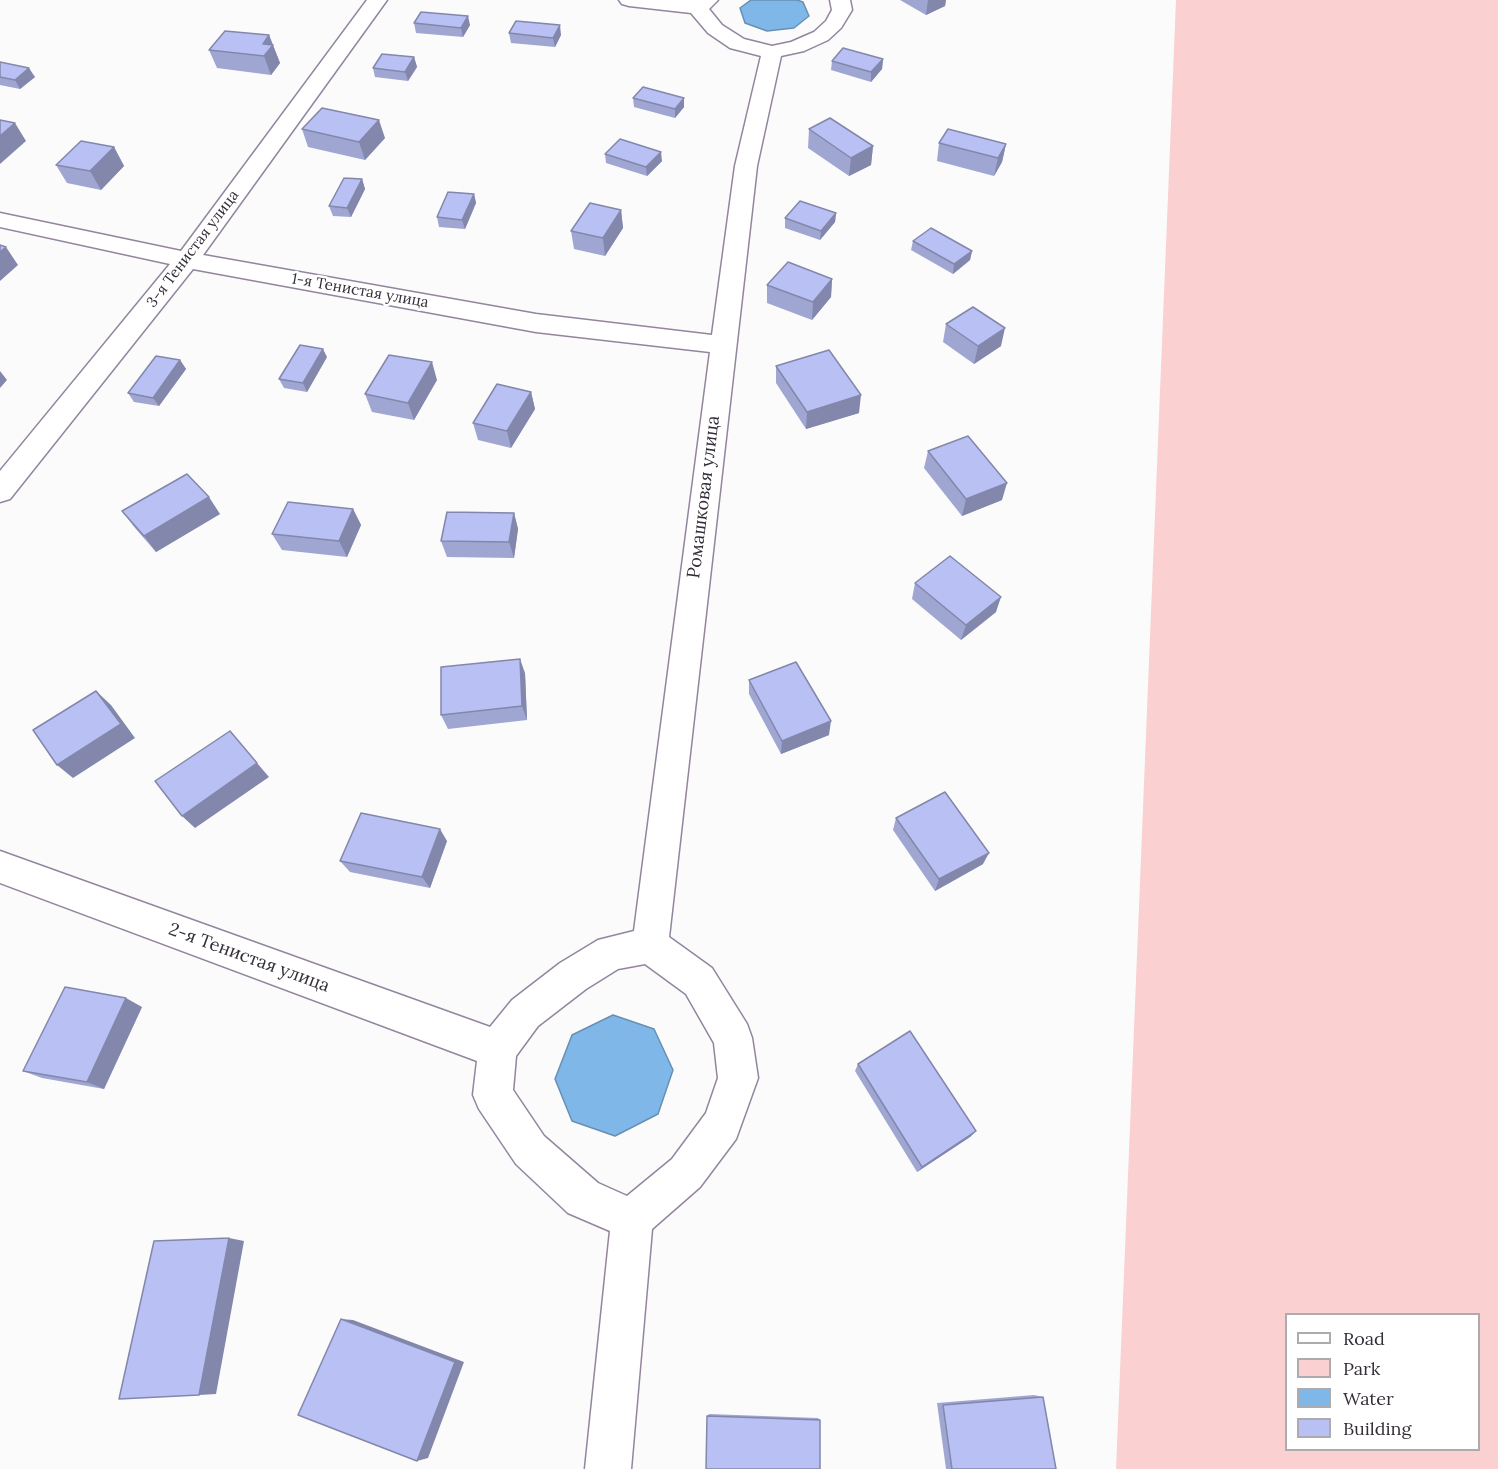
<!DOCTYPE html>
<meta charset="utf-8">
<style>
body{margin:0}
#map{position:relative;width:1498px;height:1469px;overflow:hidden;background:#fbfbfb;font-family:Lora,serif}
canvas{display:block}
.legend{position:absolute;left:1285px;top:1313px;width:195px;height:138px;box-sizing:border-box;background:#fff;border:2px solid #aeabaf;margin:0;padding:8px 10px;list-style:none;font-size:18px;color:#342e38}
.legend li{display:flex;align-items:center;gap:12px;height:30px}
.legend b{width:30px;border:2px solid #aeabaf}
</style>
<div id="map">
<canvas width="1498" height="1469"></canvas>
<ul class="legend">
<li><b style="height:8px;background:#fff"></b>Road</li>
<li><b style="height:16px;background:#fad0d1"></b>Park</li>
<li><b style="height:16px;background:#7fb8e8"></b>Water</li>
<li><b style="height:16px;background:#b9c1f4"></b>Building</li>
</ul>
</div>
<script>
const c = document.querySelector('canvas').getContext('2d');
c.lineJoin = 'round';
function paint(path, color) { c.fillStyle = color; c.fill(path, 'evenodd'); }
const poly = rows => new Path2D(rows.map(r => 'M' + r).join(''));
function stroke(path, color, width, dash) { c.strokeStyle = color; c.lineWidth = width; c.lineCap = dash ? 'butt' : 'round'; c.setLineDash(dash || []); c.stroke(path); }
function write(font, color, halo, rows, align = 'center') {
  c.font = font + ' Lora,serif'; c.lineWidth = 5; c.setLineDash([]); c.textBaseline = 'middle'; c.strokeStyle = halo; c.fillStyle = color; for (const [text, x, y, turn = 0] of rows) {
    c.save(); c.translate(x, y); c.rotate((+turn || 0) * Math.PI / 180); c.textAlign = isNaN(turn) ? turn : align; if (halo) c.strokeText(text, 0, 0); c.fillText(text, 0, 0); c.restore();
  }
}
paint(poly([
 [1176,0,1498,0,1498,1469,1116,1469],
 [1286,1314,1478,1314,1478,1450,1286,1450]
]), '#fad0d1');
const water = poly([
 [751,0,797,0,803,2,809,16,794,28,767,31,745,23,740,8,751,0],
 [613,1015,654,1029,673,1070,658,1114,615,1136,572,1121,555,1079,572,1035,613,1015]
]);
paint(water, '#7fb8e8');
stroke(water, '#688fb3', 1.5);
const street = poly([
 [367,0,387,0,203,255,536,314,712,335,735,166,761,56,730,48,708,33,691,13,629,6,622,4,619,0,718,0,709,9,722,25,744,39,772,46,791,42,814,32,826,21,832,10,830,0,850,0,852,10,841,28,828,40,804,51,781,56,757,166,669,937,712,968,747,1024,752,1038,758,1078,736,1139,700,1187,652,1229,631,1469,585,1469,610,1231,568,1213,516,1164,479,1109,473,1095,477,1061,0,883,0,851,490,1027,512,1000,560,963,598,940,634,931,710,352,536,332,193,269,10,499,0,502,0,471,170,264,0,227,0,213,181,251,367,0],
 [645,964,686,994,714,1043,718,1078,706,1113,672,1159,627,1196,598,1183,544,1136,513,1090,516,1056,538,1026,586,989,618,969,645,964]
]);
stroke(street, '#93859e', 3);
paint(street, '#fff');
paint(poly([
 [900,0,946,0,945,6,926,15],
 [414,23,470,25,463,37,416,33],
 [509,33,561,35,555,47,511,43],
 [269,35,280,63,271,75,217,68,209,50],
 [414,57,417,67,408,81,375,77,373,68],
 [883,59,882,69,871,82,831,70,832,61],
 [0,62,35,77,20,89,0,85],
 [633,98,684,107,675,118,634,107],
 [302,129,385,138,365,160,308,147],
 [809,129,873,146,871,165,849,176,808,148],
 [939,143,1006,144,1002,162,994,176,937,161],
 [114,147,124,166,101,190,67,183,56,165],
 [605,154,662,161,647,176,606,163],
 [362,179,365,189,351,217,333,216,329,206],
 [474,194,476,203,465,229,439,227,437,217],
 [621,210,623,228,605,256,574,249,571,231],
 [836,213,835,222,820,240,785,228,785,218],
 [913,241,972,251,970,260,953,274,911,250],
 [832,279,831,297,812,320,767,303,767,285],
 [946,324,1001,346,974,364,943,342],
 [327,357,307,392,284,388,279,379],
 [180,360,186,369,159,406,134,402,128,393],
 [776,366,859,413,806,429,776,383],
 [437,380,414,420,372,412,365,394],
 [531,392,535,409,511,448,478,440,473,423],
 [928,451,1002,500,962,516,924,468],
 [353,509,361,525,347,557,282,550,272,534],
 [122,511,220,514,156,552,135,528],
 [514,513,518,529,514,558,447,557,441,541],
 [915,583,996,612,961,640,912,599],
 [525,673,527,720,448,729,441,715],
 [749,680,829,735,781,754,749,694],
 [896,818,983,864,935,891,893,830],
 [447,841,430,888,350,872,340,861],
 [142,1007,104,1089,42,1078,23,1071],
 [858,1064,976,1131,970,1137,917,1172,855,1071],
 [1034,1395,1043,1397,1056,1469,946,1469,937,1403],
 [709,1414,818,1418,820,1420,707,1416]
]), '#9fa6d2');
paint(poly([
 [928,0,946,0,945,6,926,15],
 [468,16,470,25,463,37,461,28],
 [560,25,561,35,555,47,553,38],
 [269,35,280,63,271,75,264,56,263,44],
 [414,57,417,67,408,81,405,72],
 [883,59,882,69,871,82,871,72],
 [29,68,35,77,20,89,15,80],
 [684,98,684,107,675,118,675,109],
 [379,120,385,138,365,160,359,142],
 [15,123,26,141,0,164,0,136],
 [1006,144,1002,162,994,176,998,158],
 [873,146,871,165,849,176,851,158],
 [114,147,124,166,101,190,90,171],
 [661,152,662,161,647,176,646,167],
 [362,179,365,189,351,217,347,208],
 [474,194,476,203,465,229,462,220],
 [621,210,623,228,605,256,603,238],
 [836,213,835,222,820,240,821,231],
 [6,247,18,265,0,281,0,252],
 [972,251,970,260,953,274,954,264],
 [832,279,831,297,812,320,813,302],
 [1005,328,1001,346,974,364,978,346],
 [323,349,327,357,307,392,303,383],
 [180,360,186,369,159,406,153,398],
 [432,362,437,380,414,420,408,403],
 [0,371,7,380,0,388],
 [531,392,535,409,511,448,507,431],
 [861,395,859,413,806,429,807,412],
 [1007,483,1002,500,962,516,966,499],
 [209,497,220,514,156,552,144,536],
 [353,509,361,525,347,557,339,541],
 [514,513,518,529,514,558,509,542],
 [1001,597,996,612,961,640,966,625],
 [520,659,525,673,527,720,522,706],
 [96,691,111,705,135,738,73,778,57,765],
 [831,721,829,735,781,754,782,741],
 [257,763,269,777,195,828,182,816],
 [440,829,447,841,430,888,422,877],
 [989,853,983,864,935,891,939,879],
 [126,998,142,1007,104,1089,87,1082],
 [976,1131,970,1137,917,1172,922,1167],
 [229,1238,244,1241,216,1394,199,1395],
 [341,1319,353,1320,464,1362,428,1458,417,1461]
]), '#8287ab');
const building = poly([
 [421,12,468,16,461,28,414,23,421,12],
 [516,21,560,25,553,38,509,33,516,21],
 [225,31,269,35,263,44,273,45,264,56,209,50,225,31],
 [843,48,883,59,871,72,832,61,843,48],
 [382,54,414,57,405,72,373,68,382,54],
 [0,62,29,68,15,80,0,77,0,62],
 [643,87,684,98,675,109,633,98,643,87],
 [322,108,379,120,359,142,302,129,322,108],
 [830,118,873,146,851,158,809,129,830,118],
 [0,120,15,123,0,136,0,120],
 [948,129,1006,144,998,158,939,143,948,129],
 [620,139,661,152,646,167,605,154,620,139],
 [81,141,114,147,90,171,56,165,81,141],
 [344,178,362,179,347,208,329,206,344,178],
 [448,192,474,194,462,220,437,217,448,192],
 [800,201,836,213,821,231,785,218,800,201],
 [590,203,621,210,603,238,571,231,590,203],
 [931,228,972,251,954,264,913,241,931,228],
 [0,245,6,247,0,252,0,245],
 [788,262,832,279,813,302,767,285,788,262],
 [973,307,1005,328,978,346,946,324,973,307],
 [300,345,323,349,303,383,279,379,300,345],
 [829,350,861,395,807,412,776,366,829,350],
 [389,355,432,362,408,403,365,394,389,355],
 [156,356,180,360,153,398,128,393,156,356],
 [497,384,531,392,507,431,473,423,497,384],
 [968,436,1007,483,966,499,928,451,968,436],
 [187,474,209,497,144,536,122,511,187,474],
 [288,502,353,509,339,541,272,534,288,502],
 [447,512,514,513,509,542,441,541,447,512],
 [950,556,1001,597,966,625,915,583,950,556],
 [520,659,522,706,441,715,441,667,520,659],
 [796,662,831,721,782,741,749,680,796,662],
 [96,691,121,724,57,765,33,730,96,691],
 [230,731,257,763,182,816,155,781,230,731],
 [945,792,989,853,939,879,896,818,945,792],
 [361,813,440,829,422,877,340,861,361,813],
 [65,987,126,998,87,1082,23,1071,65,987],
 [910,1031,976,1131,922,1167,858,1064,910,1031],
 [229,1238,199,1395,119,1399,154,1241,229,1238],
 [341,1319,455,1362,417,1461,298,1415,341,1319],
 [1043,1397,1056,1469,952,1469,943,1405,1043,1397],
 [707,1416,820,1420,820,1469,706,1469,707,1416]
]);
paint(building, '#b9c1f4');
stroke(building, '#8287ab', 1.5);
write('15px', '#342e38', '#fff', [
 ["3-я Тенистая улица",193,249,-53],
 ["1-я Тенистая улица",360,291,10]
]);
write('18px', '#342e38', '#fff', [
 ["Ромашковая улица",704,497,-83],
 ["2-я Тенистая улица",249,958,20]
]);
</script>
